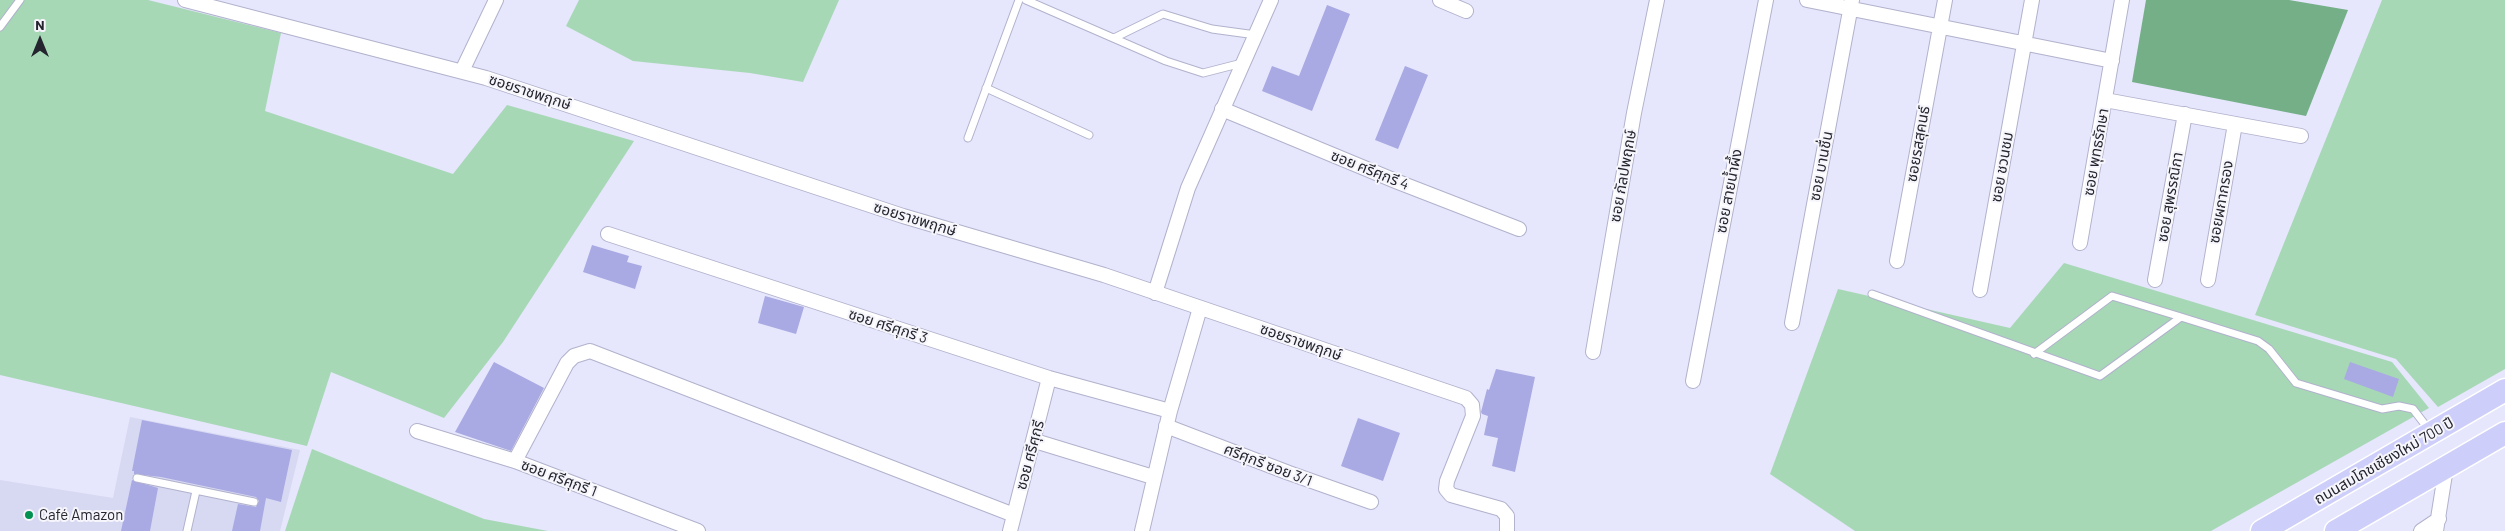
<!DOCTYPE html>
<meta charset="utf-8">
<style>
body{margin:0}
#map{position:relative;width:2505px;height:531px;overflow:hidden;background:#e6e6fc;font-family:Barlow,sans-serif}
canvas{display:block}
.north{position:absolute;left:15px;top:15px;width:50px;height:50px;-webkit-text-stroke:4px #f5f5fb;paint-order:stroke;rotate:0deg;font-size:14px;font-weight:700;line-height:20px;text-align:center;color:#25252f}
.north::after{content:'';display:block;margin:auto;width:18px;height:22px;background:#25252f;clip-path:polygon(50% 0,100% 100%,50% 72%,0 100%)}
</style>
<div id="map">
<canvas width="2505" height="531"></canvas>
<div class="north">N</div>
</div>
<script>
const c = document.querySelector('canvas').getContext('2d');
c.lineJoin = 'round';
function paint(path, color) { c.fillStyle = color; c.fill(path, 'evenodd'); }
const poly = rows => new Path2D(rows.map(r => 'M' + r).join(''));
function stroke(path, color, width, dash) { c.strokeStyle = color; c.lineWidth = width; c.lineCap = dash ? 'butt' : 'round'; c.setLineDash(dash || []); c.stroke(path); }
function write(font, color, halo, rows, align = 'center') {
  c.font = font + ' Barlow,"Noto Sans Thai",sans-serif'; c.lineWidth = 4; c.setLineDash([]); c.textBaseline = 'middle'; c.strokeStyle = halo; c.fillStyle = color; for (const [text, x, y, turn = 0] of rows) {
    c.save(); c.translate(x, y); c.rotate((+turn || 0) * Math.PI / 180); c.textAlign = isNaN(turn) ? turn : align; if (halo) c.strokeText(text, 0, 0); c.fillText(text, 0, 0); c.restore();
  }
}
paint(poly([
 [130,417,300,450,280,531,0,531,0,480,113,498]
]), '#d7d8f2');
paint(poly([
 [0,0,148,0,281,33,265,111,453,174,507,105,634,141,503,342,444,418,331,372,307,446,0,375],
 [579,0,839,0,803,82,750,73,633,61,566,26],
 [2382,0,2505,0,2505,369,2438,407,2396,359,2255,315],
 [2064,263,2392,362,2429,408,2211,531,1855,531,1770,474,1838,289,2010,328],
 [312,449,484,519,548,531,285,531]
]), '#a7d8b6');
paint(poly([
 [2146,0,2289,0,2348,10,2306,116,2132,82]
]), '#74af88');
paint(poly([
 [1327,5,1350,14,1312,111,1262,91,1272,66,1299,76],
 [1405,66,1428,75,1398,149,1375,140],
 [592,245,629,256,627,262,642,266,635,289,583,272],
 [765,296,804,307,796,334,758,323],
 [494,362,544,388,511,451,455,432],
 [2350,362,2399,379,2393,397,2344,379],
 [1496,369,1535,377,1515,472,1492,466,1498,438,1484,435,1488,416,1482,414,1481,412,1487,389,1489,390],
 [1358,418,1400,433,1383,481,1341,466],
 [142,420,292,450,281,502,266,498,260,531,232,531,238,504,256,507,259,501,256,497,161,477,134,474,134,471,132,471],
 [132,480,158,488,150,531,121,531]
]), '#a9a9e3');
const lane = poly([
 [1026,0,1166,61,1203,73,1242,63],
 [0,27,20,0],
 [1114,38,1163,14,1212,29,1256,35],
 [986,88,1089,135],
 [968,138,1019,0],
 [1872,294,2100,376,2181,317,2258,341,2269,349,2296,383,2382,409,2399,406,2413,409,2430,431],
 [2034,354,2112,296,2181,317],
 [137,478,254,502],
 [187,531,196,491]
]);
const street = poly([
 [185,0,486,78,903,216,1104,275,1466,398,1472,405,1473,416,1447,481,1446,489,1451,495,1501,509,1507,516,1507,531],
 [1440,0,1466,11],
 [1807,0,2112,61],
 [462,71,496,0],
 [2105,100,2301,136],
 [1222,109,1398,182,1519,229],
 [608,234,1049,378,1170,411],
 [2080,243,2122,0],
 [1897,261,1945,0],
 [2155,280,2185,114],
 [2208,280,2235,124],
 [1980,290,2032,0],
 [1155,293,1188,188,1271,0],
 [1792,323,1852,0],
 [1593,352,1634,113,1657,0],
 [1693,381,1766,0],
 [1166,426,1289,473,1371,502],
 [417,431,515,461,698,531],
 [1035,441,1153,477],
 [515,461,567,363,574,356,590,351,1014,515],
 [1010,531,1049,378],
 [1142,531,1170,411,1200,308],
 [2421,531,2439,519],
 [2436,531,2446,468]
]);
const primary = poly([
 [2262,531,2505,390],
 [2336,531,2505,433]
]);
stroke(lane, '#b1b2cc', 9);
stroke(street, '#b1b2cc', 16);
stroke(primary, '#fff', 25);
stroke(lane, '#fff', 7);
stroke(street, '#fff', 14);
stroke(primary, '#cecefa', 22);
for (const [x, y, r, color] of [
 [29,515,5,"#029151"]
]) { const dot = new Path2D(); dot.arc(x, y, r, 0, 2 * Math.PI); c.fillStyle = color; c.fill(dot); stroke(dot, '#f5f5fb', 2); }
write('15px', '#25252f', '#f5f5fb', [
 ["ซอยราชพฤกษ์",530,92,18],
 ["ซอยรสสุคนธ์",1918,144,-80],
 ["ซอย พุทธรักษา",2096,152,-80],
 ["ซอย บานชื่น",1821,166,-79],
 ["ซอย ชวนชม",2002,167,-80],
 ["ซอย ศรีศุกรี 4",1370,170,22],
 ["ซอย กัลปพฤกษ์",1623,176,-80],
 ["ซอย สายน้ำผึ้ง",1729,191,-79],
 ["ซอย สุพรรณิกา",2170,197,-80],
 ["ซอยผกากรอง",2221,202,-80],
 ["ซอยราชพฤกษ์",915,219,17],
 ["ซอย ศรีศุกรี 3",888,326,18],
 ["ซอยราชพฤกษ์",1301,342,19],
 ["ซอย ศรีศุกรี",1030,455,-75],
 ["ถนนสมโภชเชียงใหม่ 700 ปี",2384,461,-30],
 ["ศรีศุกรี ซอย 3/1",1268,465,21],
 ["ซอย ศรีศุกรี 1",559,478,21]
]);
write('15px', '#25252f', '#f5f5fb', [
 ["Café Amazon",39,515]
], 'left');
</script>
